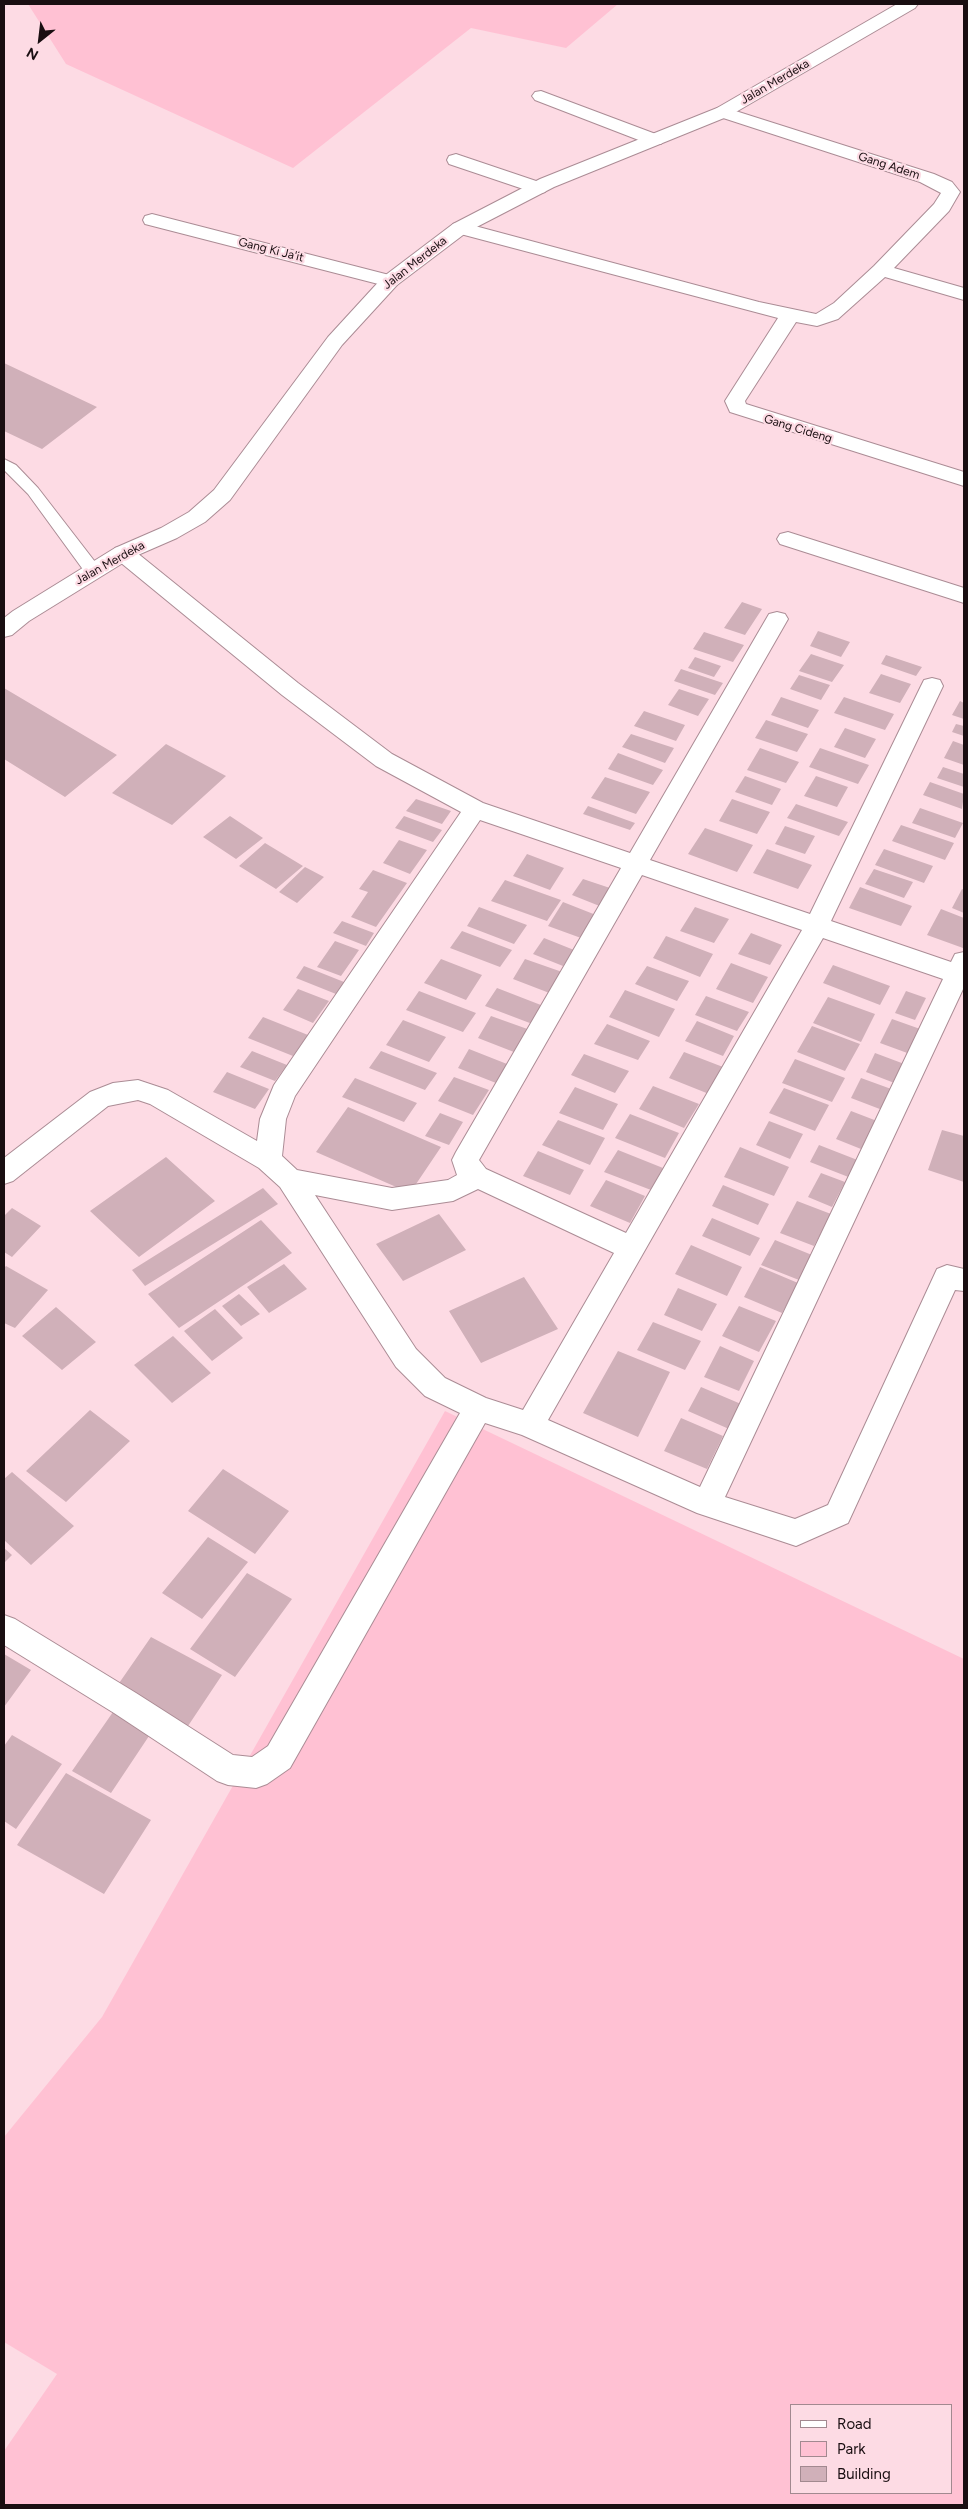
<!DOCTYPE html>
<style>
body{margin:0}
#map{position:relative;width:968px;height:2509px;overflow:hidden;background:#fddbe4;font-family:Figtree,sans-serif}
canvas{display:block}
.frame{position:absolute;inset:0;border:5px solid #190e11;pointer-events:none}
.legend{position:absolute;left:790px;top:2404px;width:162px;height:90px;box-sizing:border-box;background:#fddbe4;border:1px solid #a28990;margin:0;padding:6px 9px;list-style:none;font-size:15px;color:#190e11}
.legend li{display:flex;align-items:center;gap:10px;height:25px}
.legend b{width:25px;border:1px solid #a28990}
.north{position:absolute;left:15px;top:15px;width:50px;height:50px;-webkit-text-stroke:4px #fddbe4;paint-order:stroke;rotate:209deg;font-size:14px;font-weight:700;line-height:20px;text-align:center;color:#190e11}
.north::after{content:'';display:block;margin:auto;width:18px;height:22px;background:#190e11;clip-path:polygon(50% 0,100% 100%,50% 72%,0 100%)}
</style>
<div id="map">
<canvas width="968" height="2509"></canvas>
<div class="frame"></div>
<ul class="legend">
<li><b style="height:6px;background:#fff"></b>Road</li>
<li><b style="height:14px;background:#ffc1d3"></b>Park</li>
<li><b style="height:14px;background:#d0b0b9"></b>Building</li>
</ul>
<div class="north">N</div>
</div>
<script>
const c = document.querySelector('canvas').getContext('2d');
c.lineJoin = 'round';
function paint(path, color) { c.fillStyle = color; c.fill(path, 'evenodd'); }
const poly = rows => new Path2D(rows.map(r => 'M' + r).join(''));
function stroke(path, color, width, dash) { c.strokeStyle = color; c.lineWidth = width; c.lineCap = dash ? 'butt' : 'round'; c.setLineDash(dash || []); c.stroke(path); }
function write(font, color, halo, rows, align = 'center') {
  c.font = font + ' Figtree,sans-serif'; c.lineWidth = 4.5; c.setLineDash([]); c.textBaseline = 'middle'; c.strokeStyle = halo; c.fillStyle = color; for (const [text, x, y, turn = 0] of rows) {
    c.save(); c.translate(x, y); c.rotate((+turn || 0) * Math.PI / 180); c.textAlign = isNaN(turn) ? turn : align; if (halo) c.strokeText(text, 0, 0); c.fillText(text, 0, 0); c.restore();
  }
}
paint(poly([
 [28,4,618,4,566,48,471,28,293,168,66,64],
 [445,1411,964,1659,964,2505,4,2505,4,2451,57,2374,4,2342,4,2137,102,2017],
 [792,2405,952,2405,952,2493,792,2493]
]), '#ffc1d3');
paint(poly([
 [4,363,97,407,42,449,4,431],
 [742,602,762,609,745,635,724,628],
 [818,631,850,642,841,657,810,646],
 [704,632,744,645,733,662,693,649],
 [811,654,844,665,832,682,799,671],
 [886,655,922,667,916,676,881,664],
 [695,657,721,666,714,677,688,668],
 [681,669,723,683,715,695,674,681],
 [881,674,911,684,900,703,869,693],
 [799,675,830,685,821,700,790,689],
 [4,688,117,755,65,797,4,759],
 [679,689,709,699,698,716,668,705],
 [781,697,819,710,808,728,771,715],
 [844,697,894,714,885,730,834,713],
 [960,701,964,703,964,719,952,715],
 [644,711,685,725,676,741,634,726],
 [766,720,808,734,797,752,755,738],
 [956,724,964,726,964,736,952,732],
 [845,728,876,739,865,758,834,747],
 [631,734,674,748,665,763,622,747],
 [953,741,964,745,964,765,944,758],
 [166,744,226,776,172,825,112,793],
 [760,748,799,762,786,783,747,770],
 [820,748,869,765,858,784,809,767],
 [618,753,663,770,653,785,608,769],
 [943,767,964,774,964,787,937,778],
 [745,776,781,789,772,805,735,792],
 [816,776,848,787,837,807,804,796],
 [605,777,650,792,636,814,591,798],
 [930,782,964,794,962,809,923,795],
 [416,799,451,811,442,824,406,811],
 [732,799,770,812,757,834,719,821],
 [796,804,848,822,839,836,787,818],
 [588,806,635,823,630,830,583,814],
 [920,808,963,823,955,838,912,823],
 [230,816,263,838,236,859,203,837],
 [404,816,442,830,433,842,395,828],
 [901,825,954,843,945,860,892,841],
 [785,826,815,836,805,854,775,844],
 [705,828,753,845,737,872,688,854],
 [399,840,427,850,410,874,383,863],
 [265,843,303,866,276,889,239,866],
 [767,849,812,865,798,889,753,873],
 [884,849,933,866,924,883,875,865],
 [527,854,564,868,550,890,513,876],
 [305,867,324,877,297,903,279,892],
 [874,869,913,882,904,898,865,884],
 [373,870,407,883,376,927,351,917,368,892,359,889],
 [583,879,613,889,602,907,572,895],
 [505,880,561,900,547,921,491,901],
 [860,887,912,906,901,926,849,908],
 [962,889,964,890,964,913,952,908],
 [563,902,596,915,581,938,548,926],
 [479,907,527,925,514,944,467,926],
 [695,907,729,919,714,943,680,931],
 [941,909,964,918,963,948,927,935],
 [342,921,374,933,366,946,333,933],
 [462,931,512,950,500,967,450,948],
 [751,933,782,945,770,965,738,954],
 [666,936,713,954,700,977,653,958],
 [544,938,574,950,563,966,533,954],
 [335,941,359,950,341,976,317,967],
 [441,959,482,975,466,1000,424,983],
 [525,959,565,973,552,994,513,979],
 [731,963,768,977,753,1003,716,989],
 [833,965,890,986,880,1005,823,983],
 [304,966,349,984,341,996,296,978],
 [647,966,689,981,677,1001,635,984],
 [497,988,546,1007,535,1025,485,1006],
 [298,989,329,1001,313,1023,283,1010],
 [625,990,675,1009,659,1037,609,1017],
 [419,991,476,1013,463,1032,406,1010],
 [906,991,926,998,915,1020,895,1013],
 [706,996,749,1012,737,1031,695,1015],
 [828,997,875,1014,861,1042,813,1023],
 [491,1016,533,1031,519,1054,478,1038],
 [263,1017,308,1035,293,1056,248,1038],
 [892,1019,923,1030,910,1054,880,1043],
 [403,1020,446,1037,429,1062,386,1045],
 [697,1021,734,1036,723,1056,685,1041],
 [607,1024,650,1041,638,1060,594,1044],
 [812,1026,860,1044,845,1071,797,1052],
 [469,1049,507,1064,496,1083,458,1068],
 [252,1051,287,1065,275,1081,240,1067],
 [381,1051,437,1073,425,1090,369,1068],
 [684,1052,723,1067,709,1094,669,1078],
 [875,1053,907,1065,897,1084,866,1072],
 [584,1054,629,1071,615,1093,571,1075],
 [795,1059,845,1078,832,1102,782,1083],
 [227,1072,269,1089,255,1109,213,1092],
 [454,1077,489,1090,473,1115,438,1101],
 [355,1078,417,1103,404,1122,342,1097],
 [861,1078,894,1090,885,1111,851,1098],
 [653,1086,699,1104,684,1128,639,1109],
 [575,1087,618,1104,603,1130,559,1113],
 [784,1088,829,1105,815,1131,769,1113],
 [348,1107,441,1147,410,1193,316,1152],
 [851,1111,877,1121,861,1149,836,1139],
 [440,1113,463,1122,449,1145,425,1136],
 [630,1114,679,1133,665,1158,615,1138],
 [558,1120,605,1138,590,1165,542,1145],
 [769,1121,803,1134,790,1159,756,1145],
 [942,1130,964,1136,964,1182,928,1170],
 [819,1145,860,1161,851,1178,810,1162],
 [740,1147,789,1167,774,1196,724,1177],
 [618,1150,663,1168,651,1190,604,1172],
 [538,1151,584,1170,570,1195,523,1176],
 [166,1157,215,1201,139,1257,90,1211],
 [821,1173,845,1182,832,1207,808,1197],
 [606,1180,645,1196,630,1223,590,1206],
 [723,1185,769,1204,758,1225,712,1206],
 [263,1188,278,1204,145,1286,132,1270],
 [797,1201,831,1214,814,1246,780,1233],
 [12,1208,41,1226,12,1257,4,1252,4,1216],
 [439,1214,466,1250,403,1281,376,1244],
 [712,1218,760,1238,750,1256,702,1236],
 [261,1220,292,1253,179,1328,148,1294],
 [775,1240,812,1255,799,1280,761,1265],
 [691,1245,742,1267,727,1296,675,1274],
 [284,1264,307,1289,269,1313,247,1287],
 [6,1266,48,1290,15,1328,4,1323,4,1268],
 [760,1267,798,1283,782,1313,744,1297],
 [524,1277,558,1329,481,1363,449,1311],
 [678,1288,717,1304,702,1331,664,1315],
 [239,1294,260,1314,241,1326,222,1306],
 [739,1306,776,1321,759,1352,722,1336],
 [56,1307,96,1342,62,1370,22,1336],
 [215,1309,243,1338,212,1361,184,1331],
 [653,1322,701,1341,685,1370,637,1350],
 [173,1336,211,1373,172,1403,134,1365],
 [720,1346,754,1361,739,1391,704,1377],
 [618,1351,670,1372,638,1437,583,1413],
 [701,1387,741,1404,729,1429,688,1411],
 [90,1410,130,1441,66,1502,26,1471],
 [681,1418,723,1436,707,1469,664,1451],
 [223,1469,289,1511,255,1554,188,1511],
 [12,1472,74,1526,31,1565,4,1540,4,1479],
 [208,1537,248,1562,202,1619,162,1593],
 [4,1548,12,1555,4,1563],
 [247,1573,292,1599,235,1677,190,1649],
 [151,1637,222,1675,186,1729,115,1689],
 [4,1654,31,1670,4,1707],
 [113,1712,151,1733,111,1793,72,1771],
 [12,1735,62,1764,16,1829,4,1821,4,1746],
 [66,1773,151,1820,104,1894,17,1845]
]), '#d0b0b9');
const service = poly([
 [4,459,16,465,38,488,99,567,101,571,99,575,87,575,28,494,4,470,4,459]
]);
const minor = poly([
 [541,91,661,136,664,140,661,144,649,144,535,100,532,96,535,92,541,91],
 [723,107,934,174,952,182,960,192,949,211,894,268,964,288,964,300,885,277,838,319,817,326,796,322,745,401,746,404,964,472,964,486,730,412,725,401,778,318,453,232,450,228,453,224,460,222,759,302,816,314,834,303,874,266,934,204,941,193,920,182,717,116,714,112,717,108,723,107],
 [456,154,545,184,547,188,545,192,538,194,449,164,447,160,449,156,456,154],
 [152,214,397,277,400,281,397,285,390,287,145,224,143,220,145,216,152,214],
 [788,532,964,588,964,603,780,544,777,539,780,534,788,532],
 [123,546,131,548,298,683,392,754,483,803,630,853,769,614,777,612,785,614,788,619,650,860,810,914,921,686,924,680,932,678,940,680,943,686,831,921,951,962,955,954,964,952,964,987,725,1497,795,1519,828,1505,937,1269,947,1265,964,1269,964,1291,955,1290,848,1523,796,1546,697,1513,522,1435,485,1423,290,1768,267,1784,256,1788,228,1785,217,1781,114,1713,4,1645,4,1615,15,1619,136,1693,233,1755,252,1757,268,1746,460,1413,425,1396,396,1367,280,1187,259,1168,150,1104,138,1100,108,1106,13,1181,4,1184,4,1158,90,1092,113,1083,138,1080,168,1090,257,1141,260,1119,274,1085,461,812,376,766,282,695,115,558,112,553,115,548,123,546],
 [480,820,621,868,456,1152,452,1160,457,1175,448,1180,392,1188,297,1170,282,1156,286,1119,295,1096,480,820],
 [642,875,802,930,626,1233,486,1169,479,1160,642,875],
 [823,938,943,979,700,1487,548,1420,823,938],
 [478,1189,614,1253,523,1410,486,1398,445,1378,416,1349,315,1195,392,1210,453,1201,478,1189]
]);
const tertiary = poly([
 [897,4,918,4,915,8,729,116,554,187,467,232,397,285,342,345,230,500,205,522,177,538,131,558,29,621,12,635,4,637,4,618,13,611,115,548,161,528,189,512,214,490,328,337,383,277,453,224,540,179,717,108,897,4]
]);
stroke(service, '#ab8c95', 2);
stroke(minor, '#ab8c95', 2);
stroke(tertiary, '#ab8c95', 2);
paint(service, '#fff');
paint(minor, '#fff');
paint(tertiary, '#fff');
write('12px', '#190e11', '#fddbe4', [
 ["Jalan Merdeka",775,82,-30],
 ["Gang Adem",889,166,18],
 ["Gang Ki Ja'it",271,250,14],
 ["Jalan Merdeka",415,263,-38],
 ["Gang Cideng",798,429,17],
 ["Jalan Merdeka",110,563,-29]
]);
</script>
